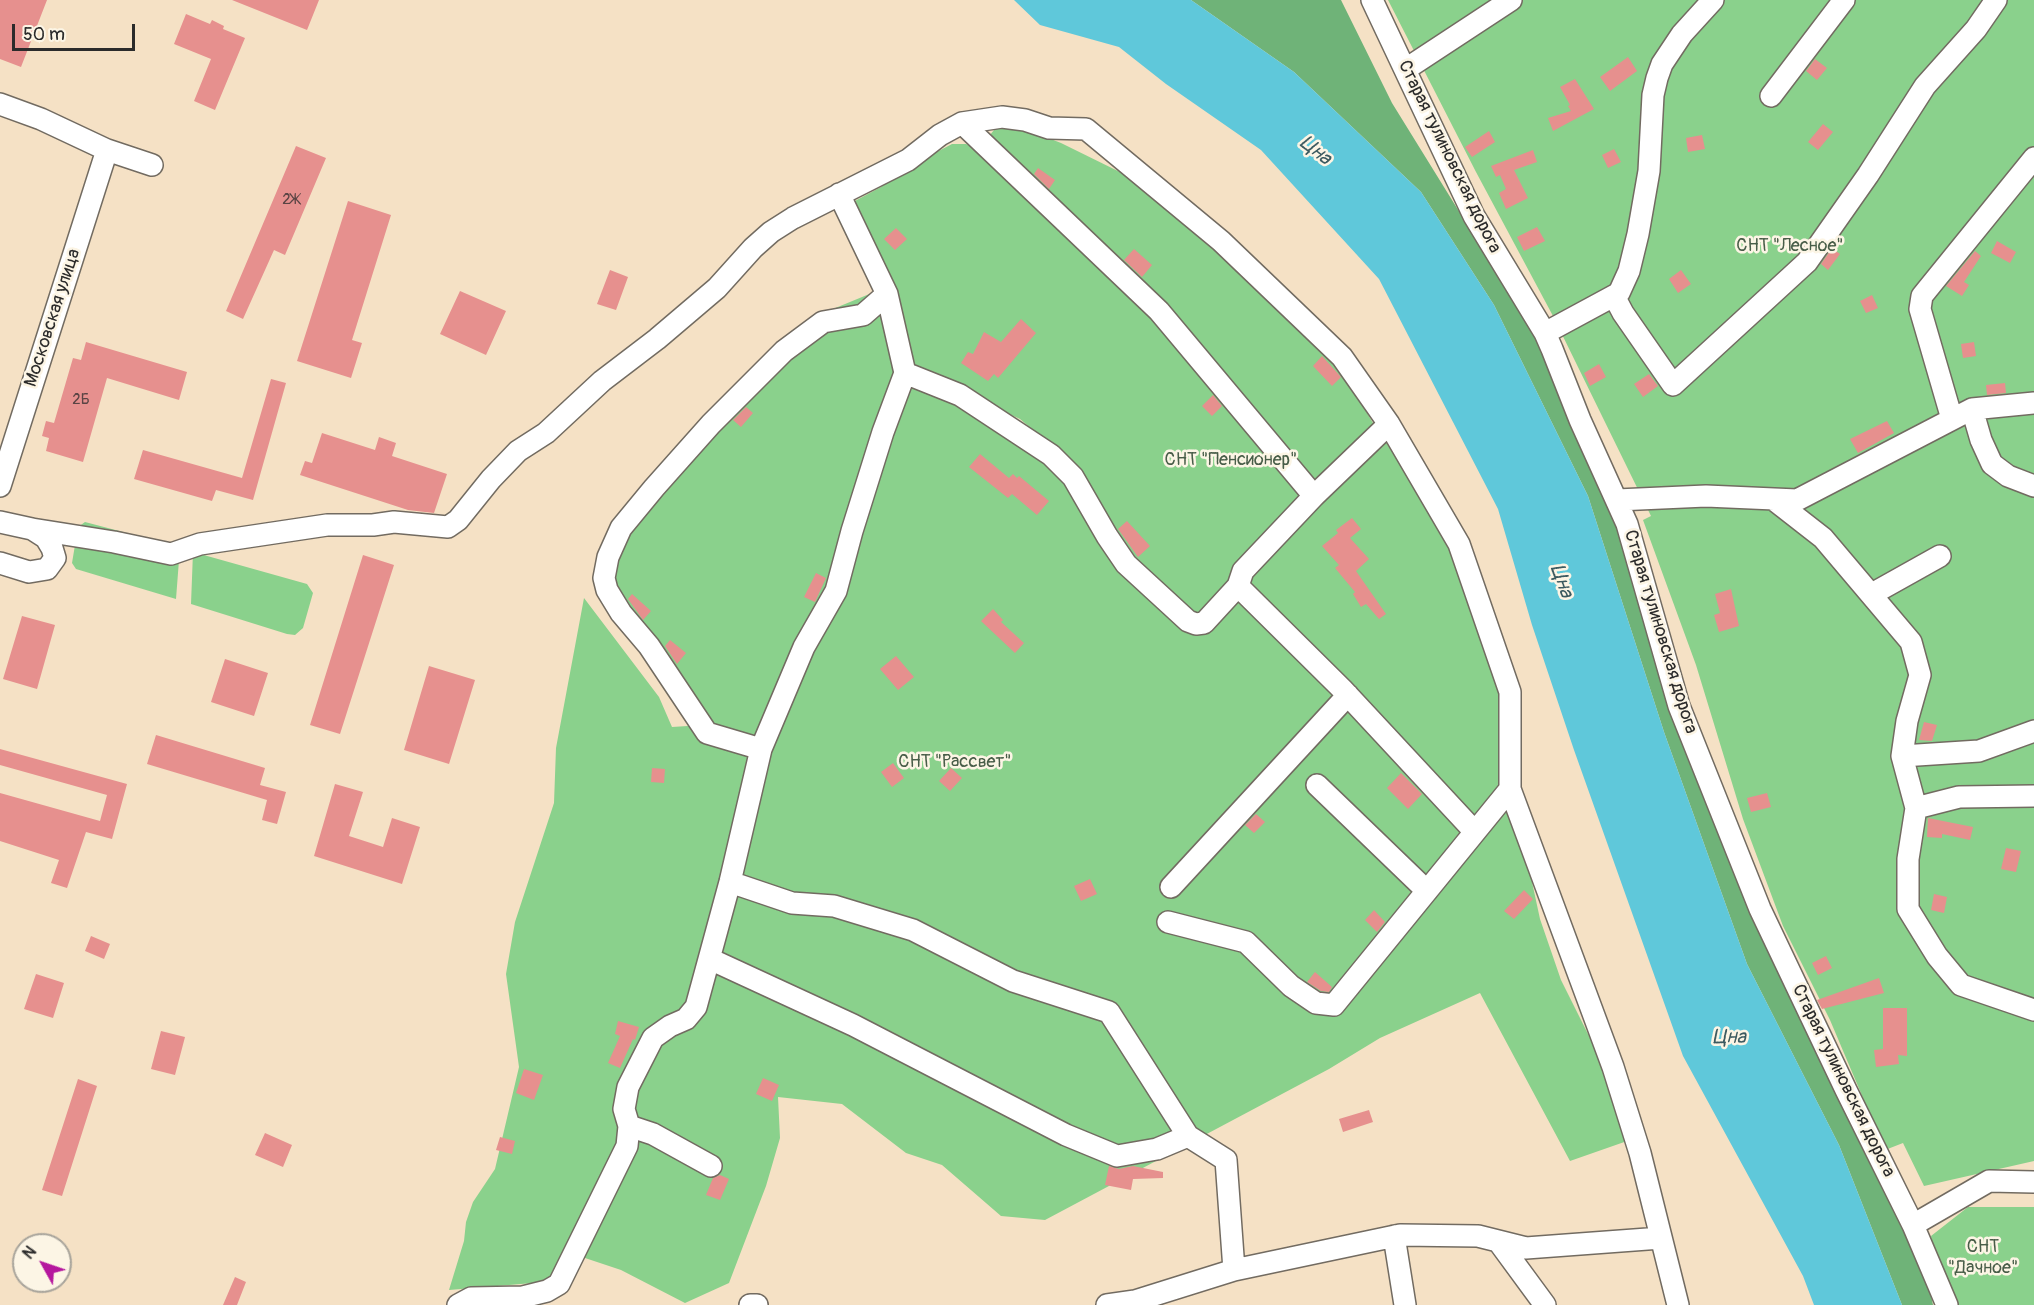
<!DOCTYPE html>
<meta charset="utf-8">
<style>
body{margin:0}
#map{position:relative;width:2034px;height:1305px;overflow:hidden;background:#f5e1c5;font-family:Pangolin,sans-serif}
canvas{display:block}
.north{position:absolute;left:12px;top:1233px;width:60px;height:60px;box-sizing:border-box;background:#fcf5e5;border:2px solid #a8a49b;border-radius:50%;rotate:310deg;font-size:16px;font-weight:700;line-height:24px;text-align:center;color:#2b2b2b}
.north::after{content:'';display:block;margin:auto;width:21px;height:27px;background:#b5179e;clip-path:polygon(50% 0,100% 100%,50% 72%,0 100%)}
.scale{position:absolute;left:12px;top:24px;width:123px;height:27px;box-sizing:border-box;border:3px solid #2b2b2b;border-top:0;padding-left:8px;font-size:18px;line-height:21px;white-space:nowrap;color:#2b2b2b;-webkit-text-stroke:4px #fcf5e5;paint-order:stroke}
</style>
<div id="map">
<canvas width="2034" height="1305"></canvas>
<div class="north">N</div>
<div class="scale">50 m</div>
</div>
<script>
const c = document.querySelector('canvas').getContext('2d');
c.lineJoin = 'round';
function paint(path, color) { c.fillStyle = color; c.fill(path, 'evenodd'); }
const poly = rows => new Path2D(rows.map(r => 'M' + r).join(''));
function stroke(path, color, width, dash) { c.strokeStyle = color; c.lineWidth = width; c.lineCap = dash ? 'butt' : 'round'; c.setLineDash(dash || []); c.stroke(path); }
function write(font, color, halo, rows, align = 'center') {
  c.font = font + ' Pangolin,sans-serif'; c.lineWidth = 5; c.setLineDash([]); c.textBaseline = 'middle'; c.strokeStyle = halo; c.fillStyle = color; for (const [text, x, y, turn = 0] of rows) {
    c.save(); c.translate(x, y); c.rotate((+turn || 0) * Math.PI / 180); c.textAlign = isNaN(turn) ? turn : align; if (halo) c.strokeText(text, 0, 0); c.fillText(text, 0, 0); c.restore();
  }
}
paint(poly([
 [1388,0,2034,0,2034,1161,1924,1186,1903,1143,1885,1150,1830,1020,1783,926,1743,819,1696,665,1643,520,1651,516,1553,316,1476,172],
 [1002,120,1061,143,1126,175,1172,206,1260,288,1346,378,1376,428,1466,559,1501,671,1513,794,1540,919,1561,980,1624,1106,1630,1140,1570,1161,1480,993,1380,1038,1329,1069,1045,1220,1001,1216,942,1165,906,1153,842,1104,778,1097,780,1138,766,1186,729,1283,685,1303,621,1270,582,1257,569,1280,449,1290,464,1241,466,1222,473,1202,495,1169,519,1067,506,974,515,922,554,803,556,748,584,598,659,697,672,727,703,725,611,589,613,558,667,479,824,328,811,318,884,288,853,202,881,187,912,165,952,144,966,144,978,150],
 [936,380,1020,419,1080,470,1136,567,1181,629,1123,572,1062,471],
 [85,522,180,547,176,599,76,569,72,563,78,527],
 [193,552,307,584,313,593,303,628,295,635,287,634,191,604],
 [1968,1207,2034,1207,2034,1305,1956,1305,1935,1269,1931,1236]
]), '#8ad18c');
paint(poly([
 [1191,0,1341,0,1392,103,1533,331,1606,481,1780,971,1929,1285,1933,1305,1902,1305,1839,1145,1747,964,1664,732,1588,496,1494,305,1421,192,1294,72]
]), '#6fb378');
paint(poly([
 [1014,0,1191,0,1294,72,1421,192,1494,305,1588,496,1664,732,1747,964,1839,1145,1902,1305,1814,1305,1803,1276,1683,1056,1574,750,1532,625,1498,509,1379,279,1261,150,1166,84,1119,47,1040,25]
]), '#5fc8da');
paint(poly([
 [0,0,47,0,21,67,0,59],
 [232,0,319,0,307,30],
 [186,14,210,24,212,20,224,26,223,29,245,38,215,110,194,101,211,59,174,44],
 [1628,57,1637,71,1610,91,1600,77],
 [1815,59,1827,68,1817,80,1806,71],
 [1575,79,1594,109,1553,131,1548,118,1571,111,1568,106,1570,105,1560,87],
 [1823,124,1833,132,1818,150,1808,142],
 [1489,131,1495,142,1472,157,1465,147],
 [1702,135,1705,149,1688,152,1686,138],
 [296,146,326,158,285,255,274,250,243,319,226,311],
 [1614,149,1621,162,1608,168,1602,155],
 [1533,150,1537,162,1514,170,1528,198,1506,209,1499,193,1506,189,1500,175,1496,177,1491,166],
 [1038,168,1055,180,1049,189,1034,174],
 [348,201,391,215,352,340,362,343,351,378,297,361],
 [1537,227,1545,241,1524,251,1517,237],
 [896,228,907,239,895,250,884,239],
 [1997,241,2016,252,2010,263,1991,253],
 [1832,248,1840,254,1828,270,1821,264],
 [1134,249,1152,265,1142,277,1124,260],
 [1975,251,1981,256,1964,282,1969,285,1962,296,1946,286],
 [610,270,628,277,616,310,597,304],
 [1681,270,1691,284,1678,293,1669,279],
 [460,291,506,311,486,355,440,334],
 [1872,295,1878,308,1866,313,1860,301],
 [1021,319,1036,333,998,378,994,374,988,381,961,363,968,352,973,354,984,332,1001,342],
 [86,342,187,372,179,400,107,378,83,462,46,451,49,438,42,436,46,421,54,423,73,358,81,360],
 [1974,342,1976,356,1963,358,1961,344],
 [1322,356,1341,377,1332,386,1313,366],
 [1599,364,1606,377,1590,386,1584,373],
 [1649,374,1658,386,1643,397,1634,384],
 [271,379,286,383,253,500,216,490,212,501,134,479,143,450,242,478],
 [2005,383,2006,393,1987,395,1986,385],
 [1213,395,1222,406,1212,416,1202,406],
 [746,407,753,413,741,427,733,420],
 [1887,421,1894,433,1858,453,1850,439],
 [322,433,375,450,379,437,396,443,392,456,447,474,434,513,408,510,300,475,305,461,312,463],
 [980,454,1009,478,1013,474,1017,478,1019,476,1049,501,1037,515,1012,494,1008,498,969,467],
 [1352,518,1361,529,1350,538,1369,559,1356,571,1386,614,1379,619,1366,604,1361,607,1353,594,1355,592,1335,568,1339,565,1322,546,1338,533,1336,530],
 [1127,521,1150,546,1138,557,1118,529],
 [363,555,394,565,340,734,310,725],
 [816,573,826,578,815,602,804,597],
 [1731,589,1739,626,1719,632,1714,615,1720,613,1715,594],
 [632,594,651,611,643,620,628,599],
 [993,609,1003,620,1001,622,1024,643,1015,653,981,621],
 [22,616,55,625,37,689,3,679],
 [670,640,686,653,677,664,665,646],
 [896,656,914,677,898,690,880,669],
 [225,659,268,673,254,716,211,702],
 [429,666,475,680,449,764,404,750],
 [1924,722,1937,725,1932,741,1919,740],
 [156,735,265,768,260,785,286,792,277,824,262,820,267,800,147,764],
 [0,749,127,784,112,839,86,832,67,888,51,883,59,860,0,841,0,793,100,821,107,795,0,765],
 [893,763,904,778,892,787,881,772],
 [652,768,665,769,664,783,651,782],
 [951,768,962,778,950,791,939,781],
 [1401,773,1422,794,1408,809,1387,788],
 [335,784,363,792,349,836,383,847,392,818,420,827,402,884,314,856],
 [1767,793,1771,807,1751,812,1747,798],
 [1256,814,1265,822,1254,833,1245,825],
 [1928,818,1973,827,1970,840,1942,834,1942,838,1927,837],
 [2006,848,2021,851,2016,872,2001,869],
 [1090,879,1097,894,1081,901,1074,886],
 [1524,890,1533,899,1514,919,1504,911],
 [1934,894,1947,897,1944,913,1931,910],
 [1374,910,1385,922,1377,932,1365,920],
 [91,936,110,944,104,959,85,951],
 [1826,956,1832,968,1818,975,1812,963],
 [1315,972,1332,987,1329,992,1321,991,1307,982],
 [36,974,64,983,53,1018,24,1009],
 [1879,978,1884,993,1822,1009,1817,1000],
 [1883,1008,1907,1008,1907,1056,1898,1055,1899,1064,1876,1067,1874,1050,1883,1049],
 [618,1021,639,1027,635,1040,633,1039,620,1068,608,1063,620,1036,615,1034],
 [161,1031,185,1037,175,1075,151,1069],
 [524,1069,543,1075,534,1100,516,1093],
 [763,1078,779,1085,772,1101,756,1094],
 [78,1079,97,1086,62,1196,42,1190],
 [1369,1110,1373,1122,1343,1132,1339,1119],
 [265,1133,292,1145,283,1167,255,1155],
 [500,1137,515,1141,512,1154,496,1150],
 [1109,1166,1119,1169,1133,1166,1163,1172,1163,1178,1133,1179,1131,1190,1105,1185],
 [720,1175,729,1179,720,1200,706,1195,713,1178],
 [235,1277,246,1282,237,1305,223,1305]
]), '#e6908e');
const minor = poly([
 [1372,0,1474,216,1545,333,1552,349,1580,420,1627,524,1679,706,1760,909,1846,1090,1913,1225,1947,1305],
 [1406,69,1511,0],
 [1771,96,1844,0],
 [0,104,41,119,107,150,152,165],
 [962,123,1159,311,1314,496,1243,571,1238,586,1342,689,1475,832],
 [839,194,887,294,905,373,960,395,1051,455,1073,477,1107,536,1126,564,1188,621,1196,624,1204,623,1238,586],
 [1614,296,1623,313,1673,385,1807,262,1868,175,1925,86,1976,29,1996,0],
 [1545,333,1619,293,1629,271,1638,234,1649,171,1653,95,1657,78,1662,64,1682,34,1713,0],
 [1972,409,2034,403],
 [1952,419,1920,309,1922,296,2034,158],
 [0,486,107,150],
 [1314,496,1389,424],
 [1773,499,1823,538,1911,642,1920,675,1907,721,1902,756,1916,808,1959,797,2034,796],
 [1617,500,1706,496,1797,500,1972,409,1981,440,1992,464,2008,476,2034,486],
 [0,522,32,529,46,538,52,548,55,558,47,569,29,572,0,563],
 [32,529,114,542,171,554,200,544,327,525,373,525,394,522,448,527,458,520,491,479,518,451,546,433,602,381,657,339,717,288,753,248,771,232,793,218,908,160,940,135,962,123,1002,117,1025,120,1049,128,1086,129,1221,241,1342,357,1389,424,1459,544,1510,692,1510,789,1334,1005,1316,1003,1291,986,1246,942,1168,922],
 [1872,594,1940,556],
 [761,749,707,733,649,646,621,613,607,590,604,578,608,557,621,528,654,488,711,424,784,351,823,322,863,315,887,294],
 [1902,756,1979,751,2034,731],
 [1317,785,1427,891],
 [1510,789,1613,1067,1640,1153,1678,1305],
 [1916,808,1908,859,1908,909,1937,956,1961,985,2034,1010],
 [730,882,792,903,834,906,913,930,1013,981,1109,1012,1188,1136,1226,1160,1234,1270],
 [1171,887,1348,695],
 [710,959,853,1025,1066,1135,1117,1156,1157,1149,1188,1136],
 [711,1166,653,1134,629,1126,624,1109,628,1087,653,1038,670,1026,686,1019,696,1007,730,882,761,749,804,647,836,591,852,531,883,432,905,373],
 [1913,1225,1989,1181,2034,1182],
 [1394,1236,1405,1305],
 [1498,1241,1545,1305],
 [458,1305,471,1298,523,1297,547,1291,559,1284,627,1146,629,1126],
 [750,1305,757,1305],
 [1107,1305,1135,1301,1234,1270,1400,1235,1478,1236,1526,1248,1661,1238]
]);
stroke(minor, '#726b61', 24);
stroke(minor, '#fff', 21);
write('15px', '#5a4444', null, [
 ["2Ж",291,200],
 ["2Б",81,400]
]);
write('18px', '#2b2b2b', '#fcf5e5', [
 ["Старая тулиновская дорога",1449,157,64],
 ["Московская улица",53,318,-72],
 ["Старая тулиновская дорога",1660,632,73],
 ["Старая тулиновская дорога",1843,1081,64]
]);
write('18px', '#485d48', '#fcf5e5', [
 ["СНТ \"Лесное\"",1790,246],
 ["СНТ \"Пенсионер\"",1231,460],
 ["СНТ \"Рассвет\"",955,762],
 ["СНТ",1983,1247],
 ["\"Дачное\"",1983,1268]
]);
write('italic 20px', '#3b5a60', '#fcf5e5', [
 ["Цна",1315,151,39],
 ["Цна",1561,581,71],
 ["Цна",1729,1038]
]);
</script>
